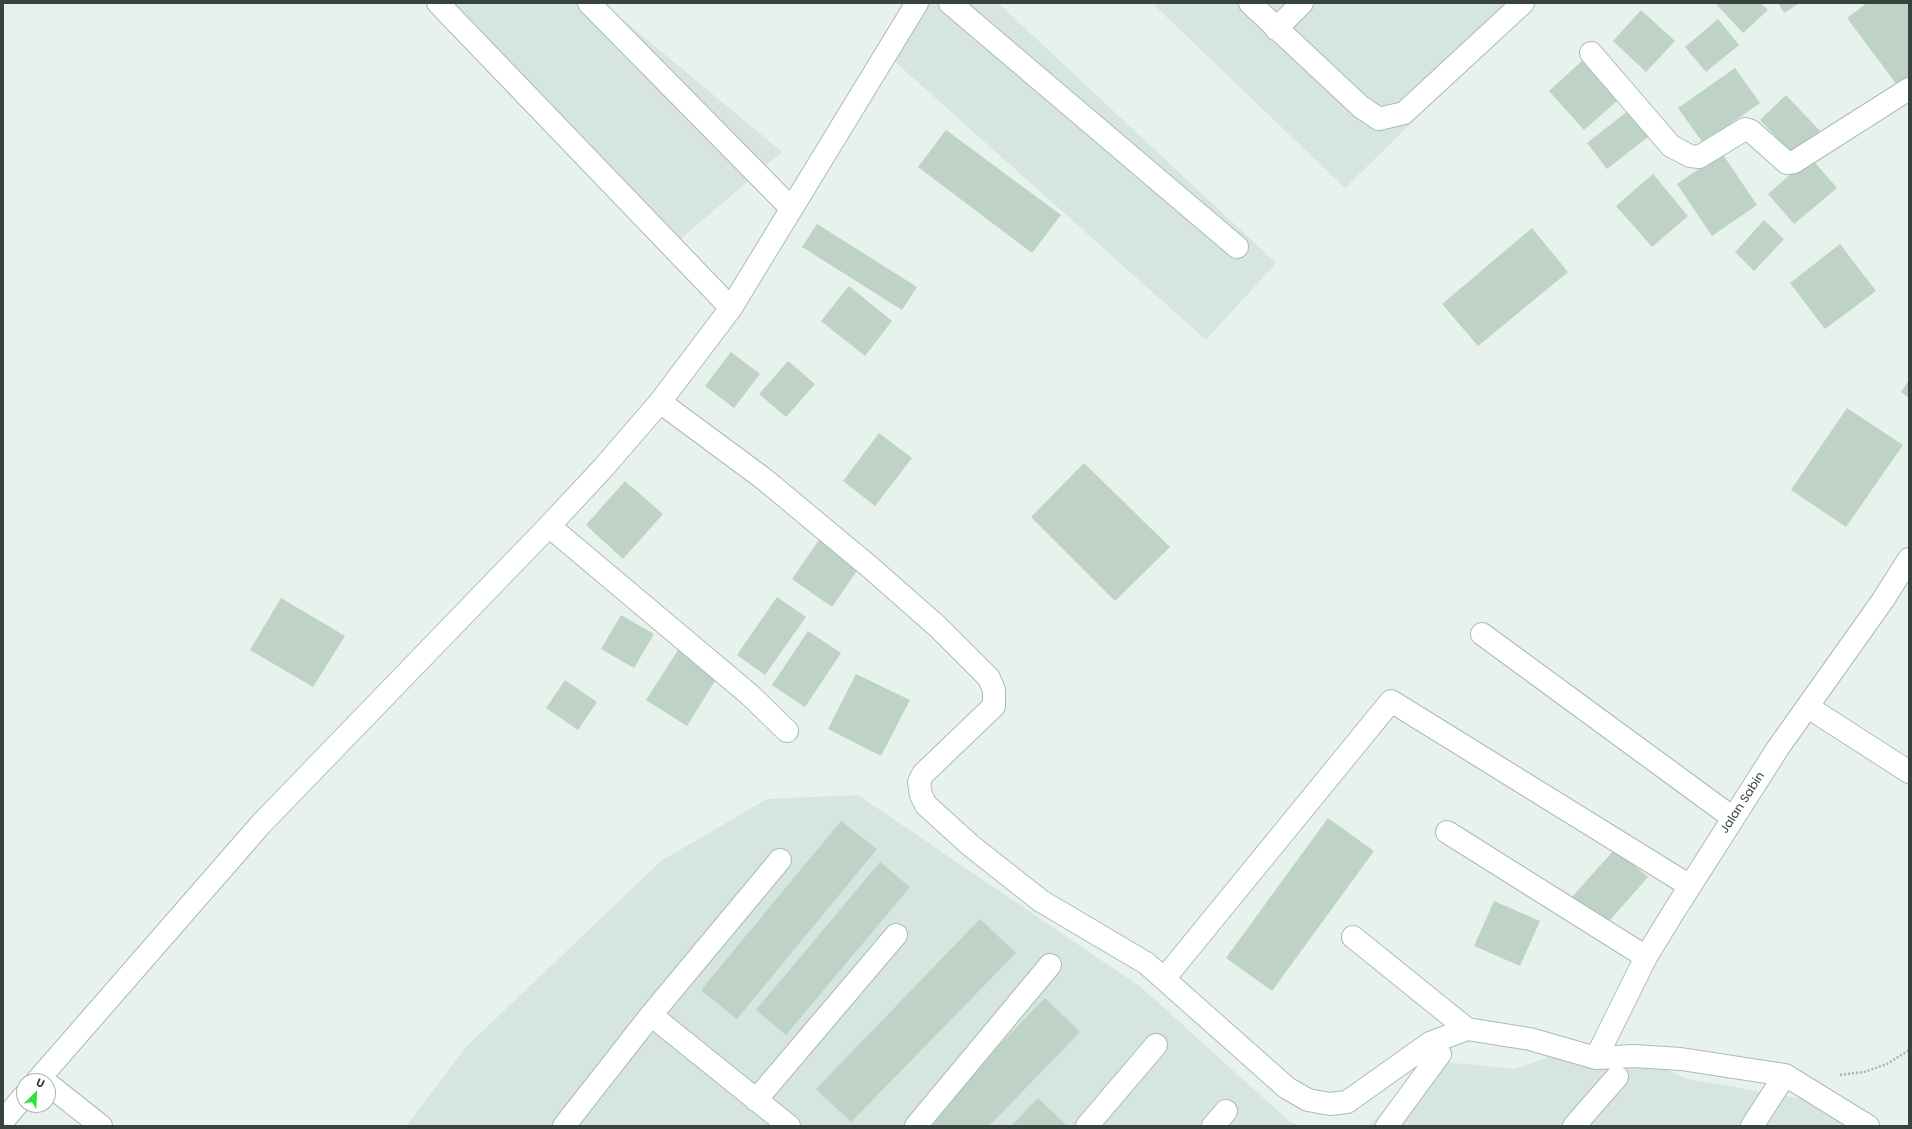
<!DOCTYPE html>
<style>
body{margin:0}
#map{position:relative;width:1912px;height:1129px;overflow:hidden;background:#e7f2ed;font-family:Poppins,sans-serif}
canvas{display:block}
.frame{position:absolute;inset:0;border:4px solid #37443e;pointer-events:none}
.north{position:absolute;left:16px;top:1073px;width:40px;height:40px;box-sizing:border-box;background:#fff;border:1px solid #afb4b2;border-radius:50%;rotate:24deg;font-size:11px;font-weight:700;line-height:16px;text-align:center;color:#37443e}
.north::after{content:'';display:block;margin:auto;width:14px;height:18px;background:#2ce339;clip-path:polygon(50% 0,100% 100%,50% 72%,0 100%)}
</style>
<div id="map">
<canvas width="1912" height="1129"></canvas>
<div class="frame"></div>
<div class="north">U</div>
</div>
<script>
const c = document.querySelector('canvas').getContext('2d');
c.lineJoin = 'round';
function paint(path, color) { c.fillStyle = color; c.fill(path, 'evenodd'); }
const poly = rows => new Path2D(rows.map(r => 'M' + r).join(''));
function stroke(path, color, width, dash) { c.strokeStyle = color; c.lineWidth = width; c.lineCap = dash ? 'butt' : 'round'; c.setLineDash(dash || []); c.stroke(path); }
function write(font, color, halo, rows, align = 'center') {
  c.font = font + ' Poppins,sans-serif'; c.lineWidth = 3.5; c.setLineDash([]); c.textBaseline = 'middle'; c.strokeStyle = halo; c.fillStyle = color; for (const [text, x, y, turn = 0] of rows) {
    c.save(); c.translate(x, y); c.rotate((+turn || 0) * Math.PI / 180); c.textAlign = isNaN(turn) ? turn : align; if (halo) c.strokeText(text, 0, 0); c.fillText(text, 0, 0); c.restore();
  }
}
paint(poly([
 [443,3,603,3,782,152,676,243],
 [923,3,998,3,1276,263,1206,340,893,60],
 [1152,3,1534,3,1345,188],
 [858,795,1142,988,1290,1122,1301,1126,406,1126,468,1045,661,861,767,799],
 [1602,1039,1687,1079,1833,1104,1856,1126,1368,1126,1434,1061,1515,1069]
]), '#d6e5df');
paint(poly([
 [1715,3,1761,3,1768,10,1743,33],
 [1778,3,1800,3,1784,13],
 [1867,3,1909,3,1909,76,1897,85,1847,18],
 [1641,10,1675,41,1646,72,1613,41],
 [1718,19,1739,45,1706,72,1685,47],
 [1582,61,1617,101,1584,130,1549,91],
 [1735,68,1760,103,1703,143,1678,108],
 [1786,95,1820,131,1794,156,1760,120],
 [1633,107,1653,133,1607,169,1587,143],
 [946,130,1061,215,1032,253,918,167],
 [1722,153,1757,205,1712,236,1677,184],
 [1810,157,1837,188,1794,224,1768,194],
 [1653,174,1688,216,1652,247,1616,206],
 [1764,220,1784,239,1754,271,1735,252],
 [817,224,917,287,902,310,802,247],
 [1532,228,1568,272,1478,346,1442,304],
 [1840,244,1876,291,1825,329,1790,283],
 [849,286,892,321,865,356,821,321],
 [731,352,760,374,734,408,705,386],
 [788,361,815,384,786,417,759,394],
 [1909,380,1909,398,1901,392],
 [1847,408,1903,445,1846,527,1791,490],
 [879,433,912,458,875,506,843,481],
 [1084,463,1170,547,1115,601,1031,517],
 [625,481,663,514,623,559,586,525],
 [821,537,861,565,832,607,792,579],
 [777,597,806,617,765,675,737,655],
 [281,598,345,636,313,687,250,650],
 [621,615,654,634,634,668,601,649],
 [808,631,841,653,805,707,772,685],
 [680,647,720,673,687,726,646,700],
 [856,674,910,700,881,756,828,729],
 [565,680,597,702,578,730,546,708],
 [1328,818,1374,851,1272,991,1226,958],
 [841,821,877,849,737,1019,701,990],
 [1615,849,1648,877,1604,927,1571,898],
 [880,862,910,887,786,1035,756,1010],
 [1494,901,1540,921,1520,966,1474,946],
 [980,919,1016,953,851,1122,816,1089],
 [1045,998,1080,1032,989,1126,921,1126],
 [1038,1098,1067,1126,1011,1126]
]), '#bed2c8');
const minor = poly([
 [438,3,731,308],
 [589,3,791,208],
 [950,3,1237,247],
 [1250,3,1361,107,1379,119,1404,113,1523,3],
 [1276,29,1302,3],
 [1591,53,1671,146,1690,156,1699,157,1745,129,1751,131,1787,163,1794,162,1909,89],
 [660,402,764,479,871,568,938,627,989,678,994,690,994,706,923,774,919,782,921,795,926,805,970,845,1041,901,1146,963,1287,1088,1308,1100,1330,1104,1347,1102,1430,1043,1467,1029,1530,1039,1596,1058,1634,1056,1681,1059,1785,1075,1868,1126],
 [549,526,750,695,787,731],
 [1482,634,1733,818],
 [1808,707,1909,772],
 [1447,832,1646,957],
 [1353,937,1467,1029],
 [1164,979,1391,701,1690,886],
 [651,1015,789,1126],
 [1596,1058,1646,957,1671,916,1778,748,1883,600,1909,559],
 [37,1081,261,824,549,526,604,467,660,402,731,308,917,3],
 [48,1084,101,1126],
 [756,1100,896,935],
 [3,1121,24,1096],
 [564,1126,651,1015,780,860],
 [916,1126,1050,965],
 [1087,1126,1156,1045],
 [1213,1126,1226,1111],
 [1387,1126,1440,1054],
 [1574,1126,1617,1077],
 [1752,1126,1785,1075]
]);
stroke(minor, '#aabcb4', 24);
stroke(poly([
 [1840,1075,1864,1072,1887,1064,1909,1050]
]), '#9dbcaf', 2.5, [2, 2]);
stroke(minor, '#fff', 22);
write('12px', '#37443e', '#fff', [
 ["Jalan Sabin",1743,803,-57]
]);
</script>
